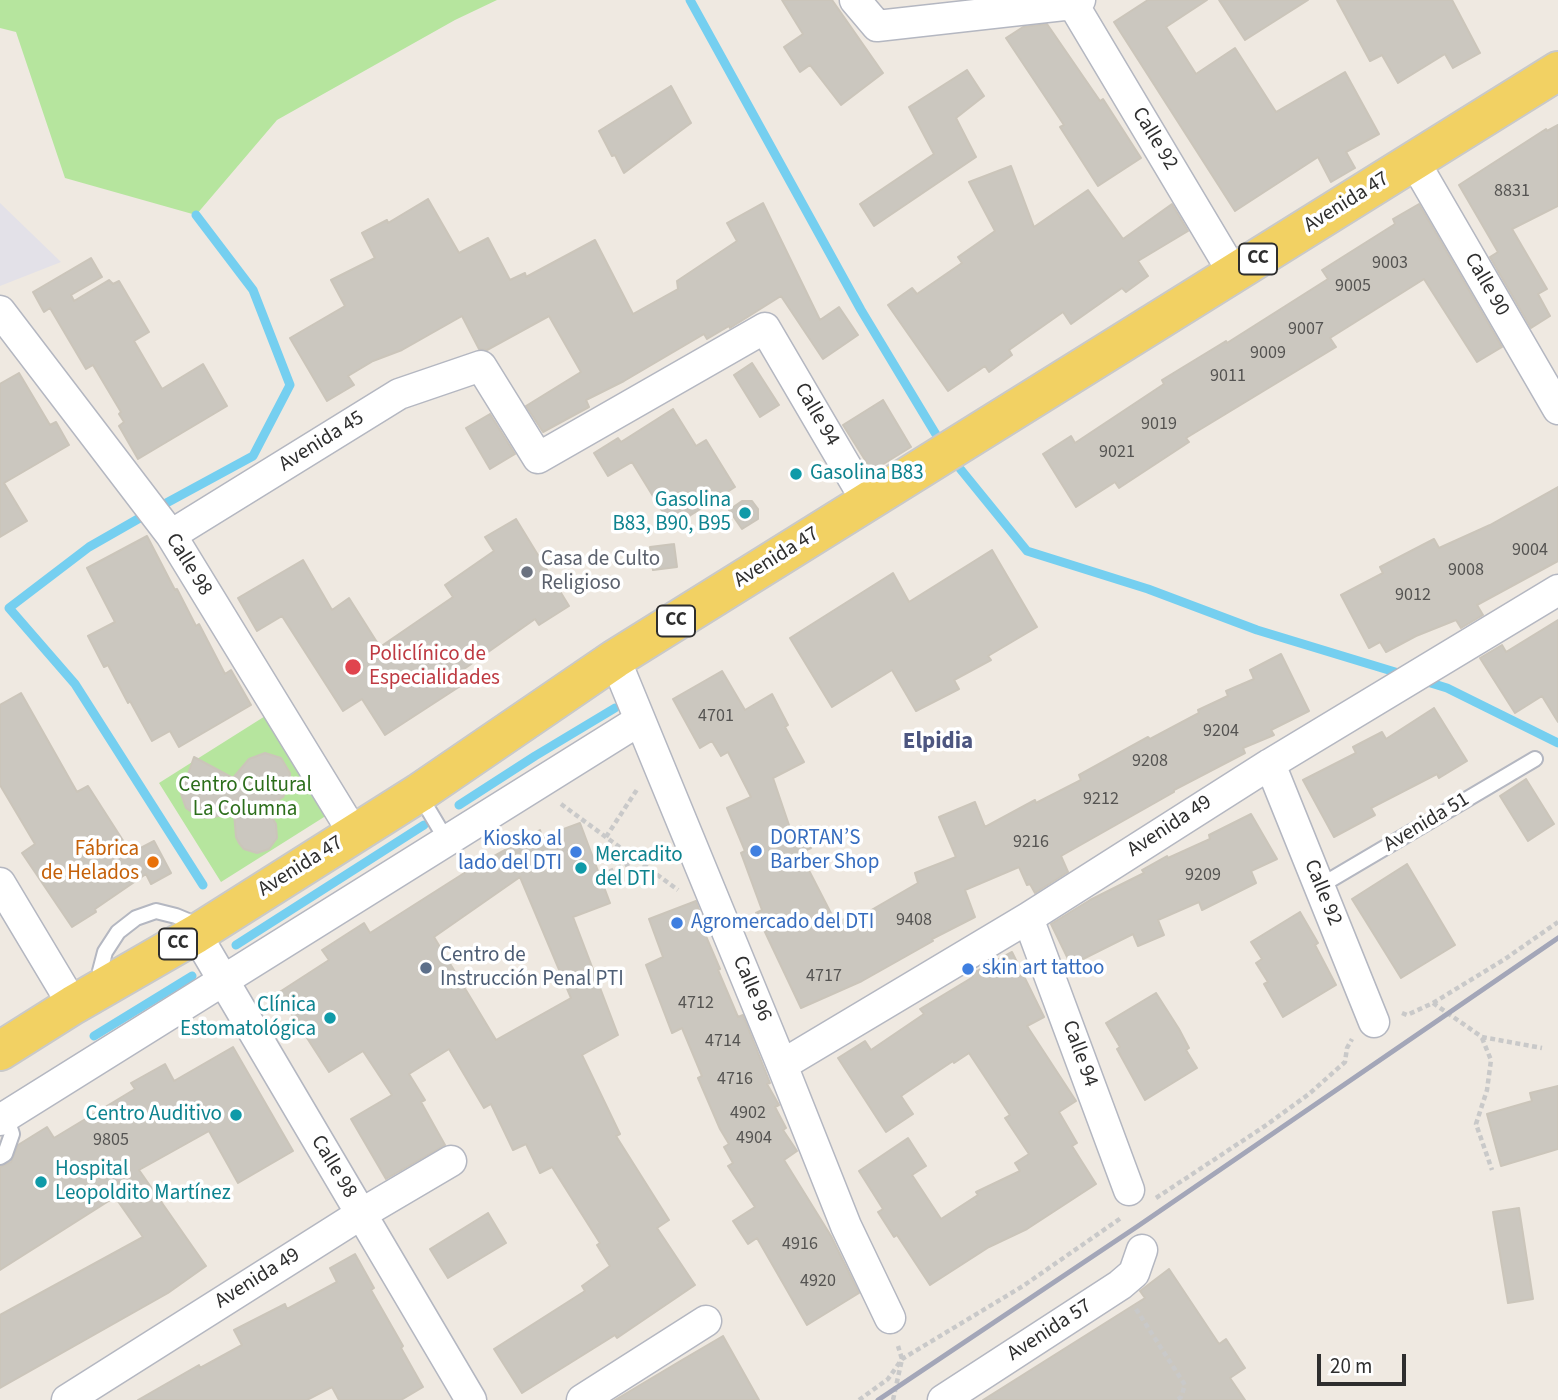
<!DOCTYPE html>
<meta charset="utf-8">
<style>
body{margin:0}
#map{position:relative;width:1558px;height:1400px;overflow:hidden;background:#efe9e1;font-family:"Source Sans 3",sans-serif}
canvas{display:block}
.scale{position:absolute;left:1317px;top:1354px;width:89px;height:32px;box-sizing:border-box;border:4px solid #2e2e2e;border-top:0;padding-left:9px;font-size:21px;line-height:24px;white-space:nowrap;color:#2e2e2e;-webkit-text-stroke:5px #fff;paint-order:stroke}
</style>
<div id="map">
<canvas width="1558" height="1400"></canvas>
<div class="scale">20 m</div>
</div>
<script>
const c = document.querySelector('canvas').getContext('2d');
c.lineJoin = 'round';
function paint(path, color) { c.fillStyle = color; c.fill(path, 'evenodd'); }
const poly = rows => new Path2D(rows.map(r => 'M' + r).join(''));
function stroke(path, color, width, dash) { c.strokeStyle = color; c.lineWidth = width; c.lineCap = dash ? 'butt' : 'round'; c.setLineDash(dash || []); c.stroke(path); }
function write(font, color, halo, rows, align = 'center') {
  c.font = font + ' "Source Sans 3",sans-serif'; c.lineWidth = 7; c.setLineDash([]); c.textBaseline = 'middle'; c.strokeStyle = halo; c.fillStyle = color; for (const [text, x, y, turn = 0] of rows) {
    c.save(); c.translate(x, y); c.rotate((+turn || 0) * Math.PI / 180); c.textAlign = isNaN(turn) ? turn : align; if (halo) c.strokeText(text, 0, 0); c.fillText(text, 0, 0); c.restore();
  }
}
paint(poly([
 [0,203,61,262,0,286]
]), '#e3e1e8');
paint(poly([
 [0,0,497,0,455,20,277,120,196,215,65,178,16,32,0,28],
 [270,713,332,812,221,882,159,783]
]), '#b6e59e');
stroke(poly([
 [690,0,861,310,943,446],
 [953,460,1027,551,1148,589,1257,630,1405,675],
 [159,507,253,456,290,385,253,290,196,215],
 [145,515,89,547,9,608,75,684,203,885],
 [1421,680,1447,688,1558,743],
 [459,805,535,756,615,708],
 [236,945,424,825],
 [94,1036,192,976]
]), '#75cff0', 9);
const building = poly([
 [782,0,832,0,883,73,841,105,810,65,800,72,784,47,803,34,782,0],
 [1148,0,1207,0,1166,27,1196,74,1235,48,1276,112,1345,72,1379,134,1346,152,1355,168,1331,182,1318,157,1235,211,1114,22,1148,0],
 [1219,0,1308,0,1245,40,1219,0],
 [1337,0,1452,0,1480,53,1453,68,1445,54,1398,83,1382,55,1370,61,1337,0],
 [1047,24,1100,101,1103,99,1141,158,1098,186,1060,127,1064,125,1006,38,1023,27,1047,24],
 [967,70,984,96,956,118,976,157,874,226,860,204,934,154,909,107,967,70],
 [671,86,691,123,624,173,615,155,612,156,599,131,671,86],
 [1558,125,1558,206,1512,229,1547,289,1538,294,1550,316,1531,328,1490,257,1498,252,1459,185,1546,129,1547,131,1558,125],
 [1011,166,1034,227,1088,190,1123,239,1172,204,1188,231,1138,261,1148,276,1126,292,1122,288,1071,324,1063,312,1009,350,1012,355,989,372,985,366,948,391,888,305,912,288,917,294,962,263,958,257,995,231,969,182,1011,166],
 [428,199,459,253,488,238,510,280,525,273,526,277,595,240,633,314,678,289,677,281,737,241,727,223,763,203,820,320,839,307,858,335,823,359,781,296,730,328,729,326,707,339,704,334,624,381,586,400,589,407,543,432,526,406,581,372,549,316,487,350,479,349,462,316,402,350,373,361,348,376,354,385,327,401,290,338,345,306,331,280,375,258,362,233,387,220,388,223,428,199],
 [1419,204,1502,347,1477,362,1424,279,1330,338,1336,347,1186,438,1189,442,1119,488,1115,482,1076,507,1043,454,1071,436,1075,443,1164,384,1162,380,1226,341,1227,343,1328,279,1322,270,1395,224,1393,219,1419,204],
 [91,258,102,277,71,295,74,301,109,280,113,284,119,281,149,332,134,341,162,389,203,364,227,406,138,459,119,426,124,422,119,414,121,412,93,365,86,369,50,308,44,312,33,292,91,258],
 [752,363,779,405,760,417,734,375,752,363],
 [19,373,50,425,56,422,69,445,4,483,27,521,0,537,0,384,19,373],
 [883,400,911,447,872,471,843,425,883,400],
 [673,409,696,446,706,440,735,487,672,527,632,462,608,476,594,453,618,438,621,442,673,409],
 [490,414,515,454,490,469,466,428,490,414],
 [1558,487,1558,561,1477,605,1483,615,1461,628,1456,620,1416,636,1386,652,1380,642,1369,648,1341,595,1383,573,1380,567,1434,539,1439,548,1490,525,1558,487],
 [742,501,752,501,758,509,758,519,742,529,729,510,742,501],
 [516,519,569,606,539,625,535,619,457,674,465,683,385,735,362,699,343,711,282,616,257,631,238,598,303,560,332,610,349,598,380,647,453,597,445,585,494,551,485,537,516,519],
 [147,536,175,590,177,589,196,626,199,624,225,674,231,670,251,705,179,747,170,731,152,741,130,701,128,703,108,665,104,667,88,636,115,622,87,568,147,536],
 [674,544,677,567,653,570,650,547,674,544],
 [992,550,1037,627,988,656,991,660,954,680,959,689,916,711,892,670,832,707,790,638,893,573,909,602,992,550],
 [1558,620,1558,722,1542,696,1515,713,1480,658,1502,645,1506,652,1558,620],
 [1281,654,1309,711,1271,730,1274,735,1243,748,1245,753,1174,790,1174,792,1061,856,1068,872,1035,893,1030,884,1027,885,1019,867,965,890,975,917,932,939,933,941,862,981,801,1008,756,913,762,910,741,853,745,851,727,808,751,797,728,752,721,756,712,741,700,748,673,699,722,671,745,710,772,694,788,725,785,727,804,762,773,778,791,831,801,826,811,848,800,853,836,923,859,912,861,916,918,883,915,873,956,857,939,817,975,802,985,827,1035,800,1036,803,1081,780,1079,775,1148,737,1150,739,1199,713,1198,710,1228,696,1226,691,1254,679,1250,670,1281,654],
 [21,693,77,792,88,786,131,853,154,841,171,873,151,884,146,874,95,909,96,912,72,927,22,853,35,844,0,785,0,705,21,693],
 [1434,708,1467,761,1439,778,1437,774,1371,808,1375,815,1334,837,1303,780,1356,753,1353,747,1382,732,1386,739,1434,708],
 [265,753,281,758,290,773,290,782,283,797,266,808,276,824,277,838,269,849,257,853,244,849,239,843,236,837,234,813,208,818,199,817,186,808,181,794,194,757,233,778,249,759,265,753],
 [1526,779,1554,824,1528,841,1500,796,1526,779],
 [1251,814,1277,859,1251,871,1256,883,1202,910,1199,902,1158,920,1164,935,1138,946,1133,934,1071,965,1051,924,1090,900,1144,873,1142,870,1167,856,1168,858,1210,839,1209,835,1251,814],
 [580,823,610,903,573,917,618,1035,582,1055,620,1134,616,1136,669,1220,657,1228,695,1285,617,1338,615,1335,522,1393,494,1349,585,1291,582,1286,610,1266,597,1245,600,1243,552,1167,540,1173,526,1144,513,1150,491,1104,484,1108,449,1049,409,1074,425,1100,421,1102,445,1145,386,1179,351,1119,392,1095,363,1051,329,1072,278,993,329,960,322,950,364,923,370,933,469,870,540,830,542,837,580,823],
 [520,877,571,998,496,1040,434,937,520,877],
 [1407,864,1455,945,1401,978,1352,899,1407,864],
 [696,901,705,926,702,927,720,969,718,970,738,1017,743,1015,770,1083,767,1084,779,1105,775,1107,786,1128,783,1130,797,1151,784,1160,831,1236,859,1293,807,1325,757,1238,748,1244,733,1221,755,1207,728,1166,733,1163,724,1147,729,1144,720,1129,698,1078,702,1076,682,1028,672,1033,646,965,663,957,649,919,696,901],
 [1300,912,1318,943,1315,945,1336,985,1283,1017,1264,984,1268,982,1256,963,1262,959,1251,942,1300,912],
 [1012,952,1044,1017,1027,1026,1076,1101,1059,1112,1077,1143,1072,1146,1096,1184,1027,1229,989,1247,930,1285,897,1235,894,1237,878,1212,883,1209,859,1171,908,1138,926,1166,912,1175,941,1219,978,1195,976,1192,1020,1171,1015,1163,1029,1154,1005,1118,1010,1115,969,1053,954,1063,953,1061,901,1096,913,1114,886,1132,838,1058,865,1041,871,1050,924,1014,920,1009,973,977,972,974,1012,952],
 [1156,993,1179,1029,1189,1048,1186,1050,1197,1068,1145,1100,1117,1049,1120,1047,1106,1023,1156,993],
 [233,1047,293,1151,238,1183,209,1131,139,1170,206,1266,168,1293,0,1388,0,1315,143,1237,115,1197,0,1270,0,1167,11,1162,18,1145,47,1127,54,1138,135,1089,131,1083,165,1064,174,1081,233,1047],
 [1558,1086,1558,1149,1501,1166,1487,1114,1532,1101,1530,1093,1558,1086],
 [1519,1208,1533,1299,1508,1303,1493,1212,1519,1208],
 [488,1213,506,1243,448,1278,430,1249,488,1213],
 [355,1254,374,1288,371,1290,403,1346,401,1348,423,1387,401,1400,339,1400,332,1387,307,1400,138,1400,199,1365,200,1368,242,1345,234,1330,285,1304,287,1309,337,1282,330,1268,355,1254],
 [1169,1269,1219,1344,1226,1339,1245,1368,1230,1378,1245,1400,983,1400,1145,1298,1140,1291,1169,1269],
 [723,1336,759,1400,615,1400,682,1360,723,1336]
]);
paint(building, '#cbc7bf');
stroke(building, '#cbc5ba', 2);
const service = poly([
 [419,794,447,841],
 [1320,886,1535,759],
 [101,984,100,971,105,952,118,932,136,918,156,911,176,916,200,926],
 [0,1157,5,1154,12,1134,6,1116]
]);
const minor = poly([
 [855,0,877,26,1073,4,1080,0],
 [1073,4,1234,274],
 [1414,161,1558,409],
 [0,311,171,535,354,834],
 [171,535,399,394,481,366,538,458,765,328,867,502],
 [615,659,782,1065,846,1226,890,1318],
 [1270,764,1374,1022],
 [0,883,73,1005],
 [1028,918,1129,1190],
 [196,934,471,1400],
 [782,1065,1028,918,1270,764,1558,590],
 [0,1120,640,720],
 [67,1400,361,1214,451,1161],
 [582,1400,706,1321],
 [943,1400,1120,1285,1134,1273,1142,1250]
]);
const primary = poly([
 [0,1051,73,1005,196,934,419,793,615,659,1558,71]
]);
stroke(service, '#b4b7c1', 18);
stroke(minor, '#b4b7c1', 33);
stroke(primary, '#c9c9c9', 42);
stroke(poly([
 [561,804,678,890],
 [606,837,638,788],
 [601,875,637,860,658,860,665,855],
 [1433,1003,1505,959,1558,922],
 [1402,1013,1407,1015,1433,1003,1482,1037,1542,1048],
 [1482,1038,1491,1060,1487,1090,1476,1124,1492,1170],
 [1156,1198,1265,1126,1309,1094,1345,1062,1347,1048,1352,1039],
 [1136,1309,1185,1385,1181,1397,1177,1400],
 [859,1400,888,1379,902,1359,1023,1286,1121,1218],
 [893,1400,902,1359,898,1346]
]), '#c9c9c9', 4.5, [5, 3.5]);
stroke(service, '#fff', 14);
stroke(minor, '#fff', 30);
stroke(primary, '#f2d163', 38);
stroke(poly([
 [878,1400,1138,1226,1558,938]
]), '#a3a6b8', 5);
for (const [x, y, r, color] of [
 [796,474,7,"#0f9aa8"],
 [745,513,7,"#0f9aa8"],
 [527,572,7,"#6b7280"],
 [353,667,9,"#e0444e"],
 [756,851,7,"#3f7fe0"],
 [576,852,7,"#3f7fe0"],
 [153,862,7,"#e8710a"],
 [581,868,7,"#0f9aa8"],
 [677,923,7,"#3f7fe0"],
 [426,968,7,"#5c6f8a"],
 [968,969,7,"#3f7fe0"],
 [330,1018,7,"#0f9aa8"],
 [236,1115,7,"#0f9aa8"],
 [41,1182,7,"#0f9aa8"]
]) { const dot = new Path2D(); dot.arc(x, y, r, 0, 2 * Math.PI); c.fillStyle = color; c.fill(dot); stroke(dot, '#fff', 2.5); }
write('18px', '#555452', null, [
 ["8831",1512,192],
 ["9003",1390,264],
 ["9005",1353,287],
 ["9007",1306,330],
 ["9009",1268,354],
 ["9011",1228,377],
 ["9019",1159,425],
 ["9021",1117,453],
 ["9004",1530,551],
 ["9008",1466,571],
 ["9012",1413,596],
 ["4701",716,717],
 ["9204",1221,732],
 ["9208",1150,762],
 ["9212",1101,800],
 ["9216",1031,843],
 ["9209",1203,876],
 ["9408",914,921],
 ["4717",824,977],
 ["4712",696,1004],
 ["4714",723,1042],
 ["4716",735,1080],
 ["4902",748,1114],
 ["4904",754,1139],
 ["9805",111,1141],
 ["4916",800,1245],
 ["4920",818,1282]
]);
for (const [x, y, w] of [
 [1258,259,38],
 [676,621,38],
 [178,944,38]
]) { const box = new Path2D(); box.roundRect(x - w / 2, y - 15.5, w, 31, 5); c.fillStyle = '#fff'; c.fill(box); stroke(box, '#2e2e2e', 2); }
write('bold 19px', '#2e2e2e', null, [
 ["CC",1258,259],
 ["CC",676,621],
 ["CC",178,944]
]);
write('21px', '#2e2e2e', '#fff', [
 ["Calle 92",1154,139,59],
 ["Avenida 47",1347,203,-32],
 ["Calle 90",1486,285,60],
 ["Calle 94",816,415,60],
 ["Avenida 45",322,442,-32],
 ["Avenida 47",777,558,-32],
 ["Calle 98",188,565,58],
 ["Avenida 51",1427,823,-31],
 ["Avenida 49",1170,827,-33],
 ["Avenida 47",301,867,-32],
 ["Calle 92",1322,893,68],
 ["Calle 96",751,989,67],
 ["Calle 94",1079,1054,70],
 ["Calle 98",333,1167,59],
 ["Avenida 49",258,1279,-32],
 ["Avenida 57",1050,1331,-33]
]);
write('21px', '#0d838f', '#fff', [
 ["Gasolina B83",810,474],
 ["Gasolina",731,501,"right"],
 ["B83, B90, B95",731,525,"right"],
 ["Mercadito",595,856],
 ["del DTI",595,880],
 ["Clínica",316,1006,"right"],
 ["Estomatológica",316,1030,"right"],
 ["Centro Auditivo",222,1115,"right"],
 ["Hospital",55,1170],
 ["Leopoldito Martínez",55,1194]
], 'left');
write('21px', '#5b616d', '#fff', [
 ["Casa de Culto",541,560],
 ["Religioso",541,584]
], 'left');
write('21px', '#be3a42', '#fff', [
 ["Policlínico de",369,655],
 ["Especialidades",369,679]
], 'left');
write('21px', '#2c6e1b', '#fff', [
 ["Centro Cultural",245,786],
 ["La Columna",245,810]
]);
write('21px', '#366cbe', '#fff', [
 ["DORTAN’S",770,839],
 ["Barber Shop",770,863],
 ["Kiosko al",562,840,"right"],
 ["lado del DTI",562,864,"right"],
 ["Agromercado del DTI",691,923],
 ["skin art tattoo",982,969]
], 'left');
write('21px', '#c56008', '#fff', [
 ["Fábrica",139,850],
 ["de Helados",139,874]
], 'right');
write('21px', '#4e5e75', '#fff', [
 ["Centro de",440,956],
 ["Instrucción Penal PTI",440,980]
], 'left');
write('bold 23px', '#4d5680', '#fff', [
 ["Elpidia",938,743]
]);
</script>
